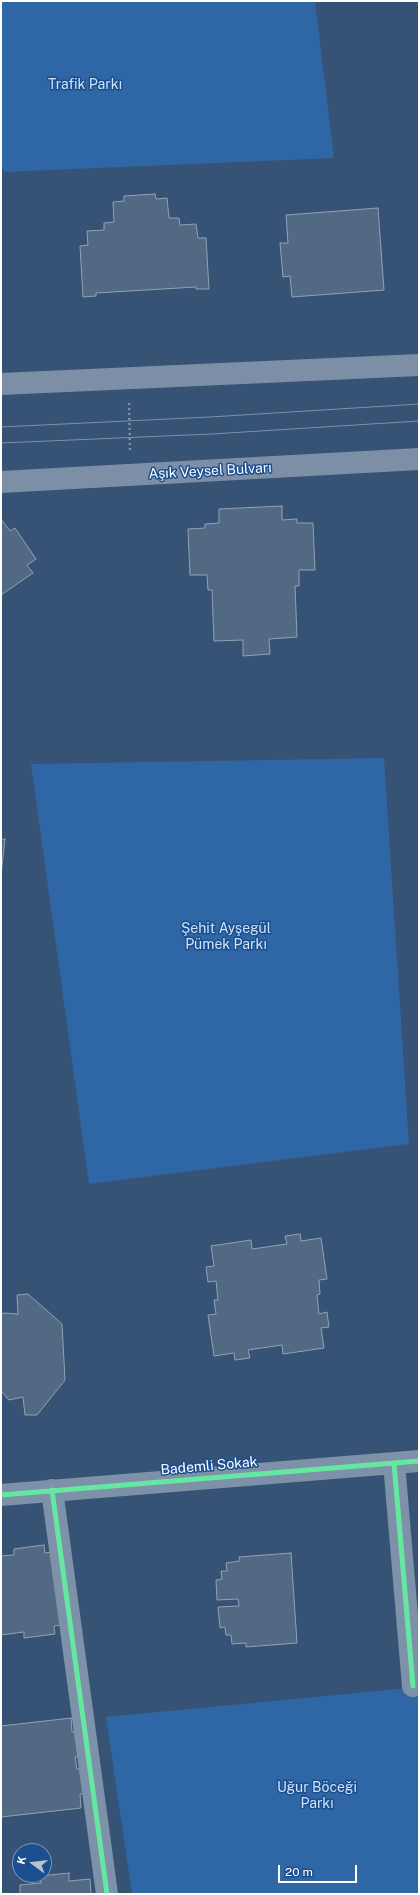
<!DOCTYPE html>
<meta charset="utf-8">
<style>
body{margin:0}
#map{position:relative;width:420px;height:1895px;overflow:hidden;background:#365274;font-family:"Public Sans",sans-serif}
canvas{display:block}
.frame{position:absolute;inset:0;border:2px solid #fff;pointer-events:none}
.north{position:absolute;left:12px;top:1843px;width:40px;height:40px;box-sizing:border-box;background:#1b4f8f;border:1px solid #7695bc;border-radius:50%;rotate:285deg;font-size:11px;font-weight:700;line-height:16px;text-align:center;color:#fff}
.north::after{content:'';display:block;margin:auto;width:14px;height:18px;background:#b9c2ce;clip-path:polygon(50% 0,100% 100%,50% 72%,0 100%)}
.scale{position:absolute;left:278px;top:1865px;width:79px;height:18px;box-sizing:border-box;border:2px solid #fff;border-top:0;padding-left:5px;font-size:12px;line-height:14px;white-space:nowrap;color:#fff;-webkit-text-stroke:3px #1b4f8f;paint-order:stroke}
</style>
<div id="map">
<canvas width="420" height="1895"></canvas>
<div class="frame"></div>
<div class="north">K</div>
<div class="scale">20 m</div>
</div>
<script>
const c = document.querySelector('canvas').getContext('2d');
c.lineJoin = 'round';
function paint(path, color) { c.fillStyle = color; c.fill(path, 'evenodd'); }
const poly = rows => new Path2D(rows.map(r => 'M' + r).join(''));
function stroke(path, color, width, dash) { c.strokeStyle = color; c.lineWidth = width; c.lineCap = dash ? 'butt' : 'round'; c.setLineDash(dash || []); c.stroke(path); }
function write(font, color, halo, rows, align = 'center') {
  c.font = font + ' "Public Sans",sans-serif'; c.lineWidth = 3; c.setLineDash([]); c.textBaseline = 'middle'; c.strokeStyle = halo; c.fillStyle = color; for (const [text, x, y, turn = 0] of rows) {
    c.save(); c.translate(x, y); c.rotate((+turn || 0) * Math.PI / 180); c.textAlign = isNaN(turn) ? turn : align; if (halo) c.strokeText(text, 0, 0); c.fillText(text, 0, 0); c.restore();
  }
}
paint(poly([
 [1,1,315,1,334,158,5,172,1,167],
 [384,758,409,1144,89,1184,31,764],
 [419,1687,419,1894,132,1894,106,1717]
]), '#2f66a5');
const building = poly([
 [155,194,156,199,167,198,169,218,179,218,180,225,196,224,198,238,206,238,209,289,196,289,196,287,96,293,96,296,83,297,80,246,88,245,87,231,104,230,104,223,114,222,113,202,124,201,124,196,155,194],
 [378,208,384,290,292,297,290,276,283,277,280,243,288,243,286,215,378,208],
 [282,506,282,520,297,519,297,523,313,523,315,570,299,570,299,586,295,586,297,637,269,639,270,654,243,656,243,640,214,641,212,590,208,590,207,575,190,575,188,529,205,528,205,524,219,523,219,509,282,506],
 [1,519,10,531,15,528,36,559,27,565,33,573,1,595,1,519],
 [5,839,1,875,1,840,5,839],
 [300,1234,301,1241,321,1238,327,1279,319,1280,320,1294,317,1295,319,1314,327,1312,329,1327,321,1328,324,1348,283,1354,282,1345,248,1350,250,1358,235,1360,234,1353,214,1356,208,1315,216,1314,214,1300,218,1300,216,1281,208,1282,206,1267,214,1266,211,1246,251,1240,252,1249,287,1244,285,1236,300,1234],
 [28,1294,62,1324,65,1380,37,1415,25,1415,23,1397,9,1400,1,1391,1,1316,3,1313,18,1314,17,1295,28,1294],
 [44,1545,45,1553,59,1551,68,1624,54,1626,55,1634,24,1638,24,1632,1,1635,1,1556,14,1555,14,1549,44,1545],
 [291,1553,297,1643,246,1647,246,1643,232,1644,231,1635,226,1635,225,1627,220,1628,218,1607,239,1606,238,1599,217,1600,216,1580,222,1579,221,1571,227,1571,226,1563,240,1561,239,1557,291,1553],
 [71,1718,72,1732,80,1731,83,1756,75,1757,77,1769,84,1768,87,1793,80,1794,81,1808,1,1817,1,1726,71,1718],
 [69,1873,69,1881,90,1879,91,1894,20,1894,20,1885,41,1883,40,1876,69,1873]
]);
paint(building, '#526984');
stroke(building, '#92a2b6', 1);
stroke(poly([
 [129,403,130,450]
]), '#7d92a8', 2.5, [2, 3]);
stroke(poly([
 [394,1463,413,1686],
 [52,1490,107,1894],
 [1,1495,419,1461]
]), '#7d92a8', 22);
stroke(poly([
 [1,384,419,365],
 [1,482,419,459]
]), '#7d8ea7', 22);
stroke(poly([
 [1,427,210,417,419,404],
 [1,443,212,434,419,421]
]), '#7e92a7', 1);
stroke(poly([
 [394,1463,413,1686],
 [52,1490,107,1894],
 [1,1495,419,1461]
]), '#66e7a1', 5);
write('14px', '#cfe3fa', '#1b4f8f', [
 ["Trafik Parkı",85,85],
 ["Şehit Ayşegül",226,929],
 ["Pümek Parkı",226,945],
 ["Uğur Böceği",317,1788],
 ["Parkı",317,1804]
]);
write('14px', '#fff', '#1b4f8f', [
 ["Aşık Veysel Bulvarı",210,471,-3],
 ["Bademli Sokak",209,1466,-5]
]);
</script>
